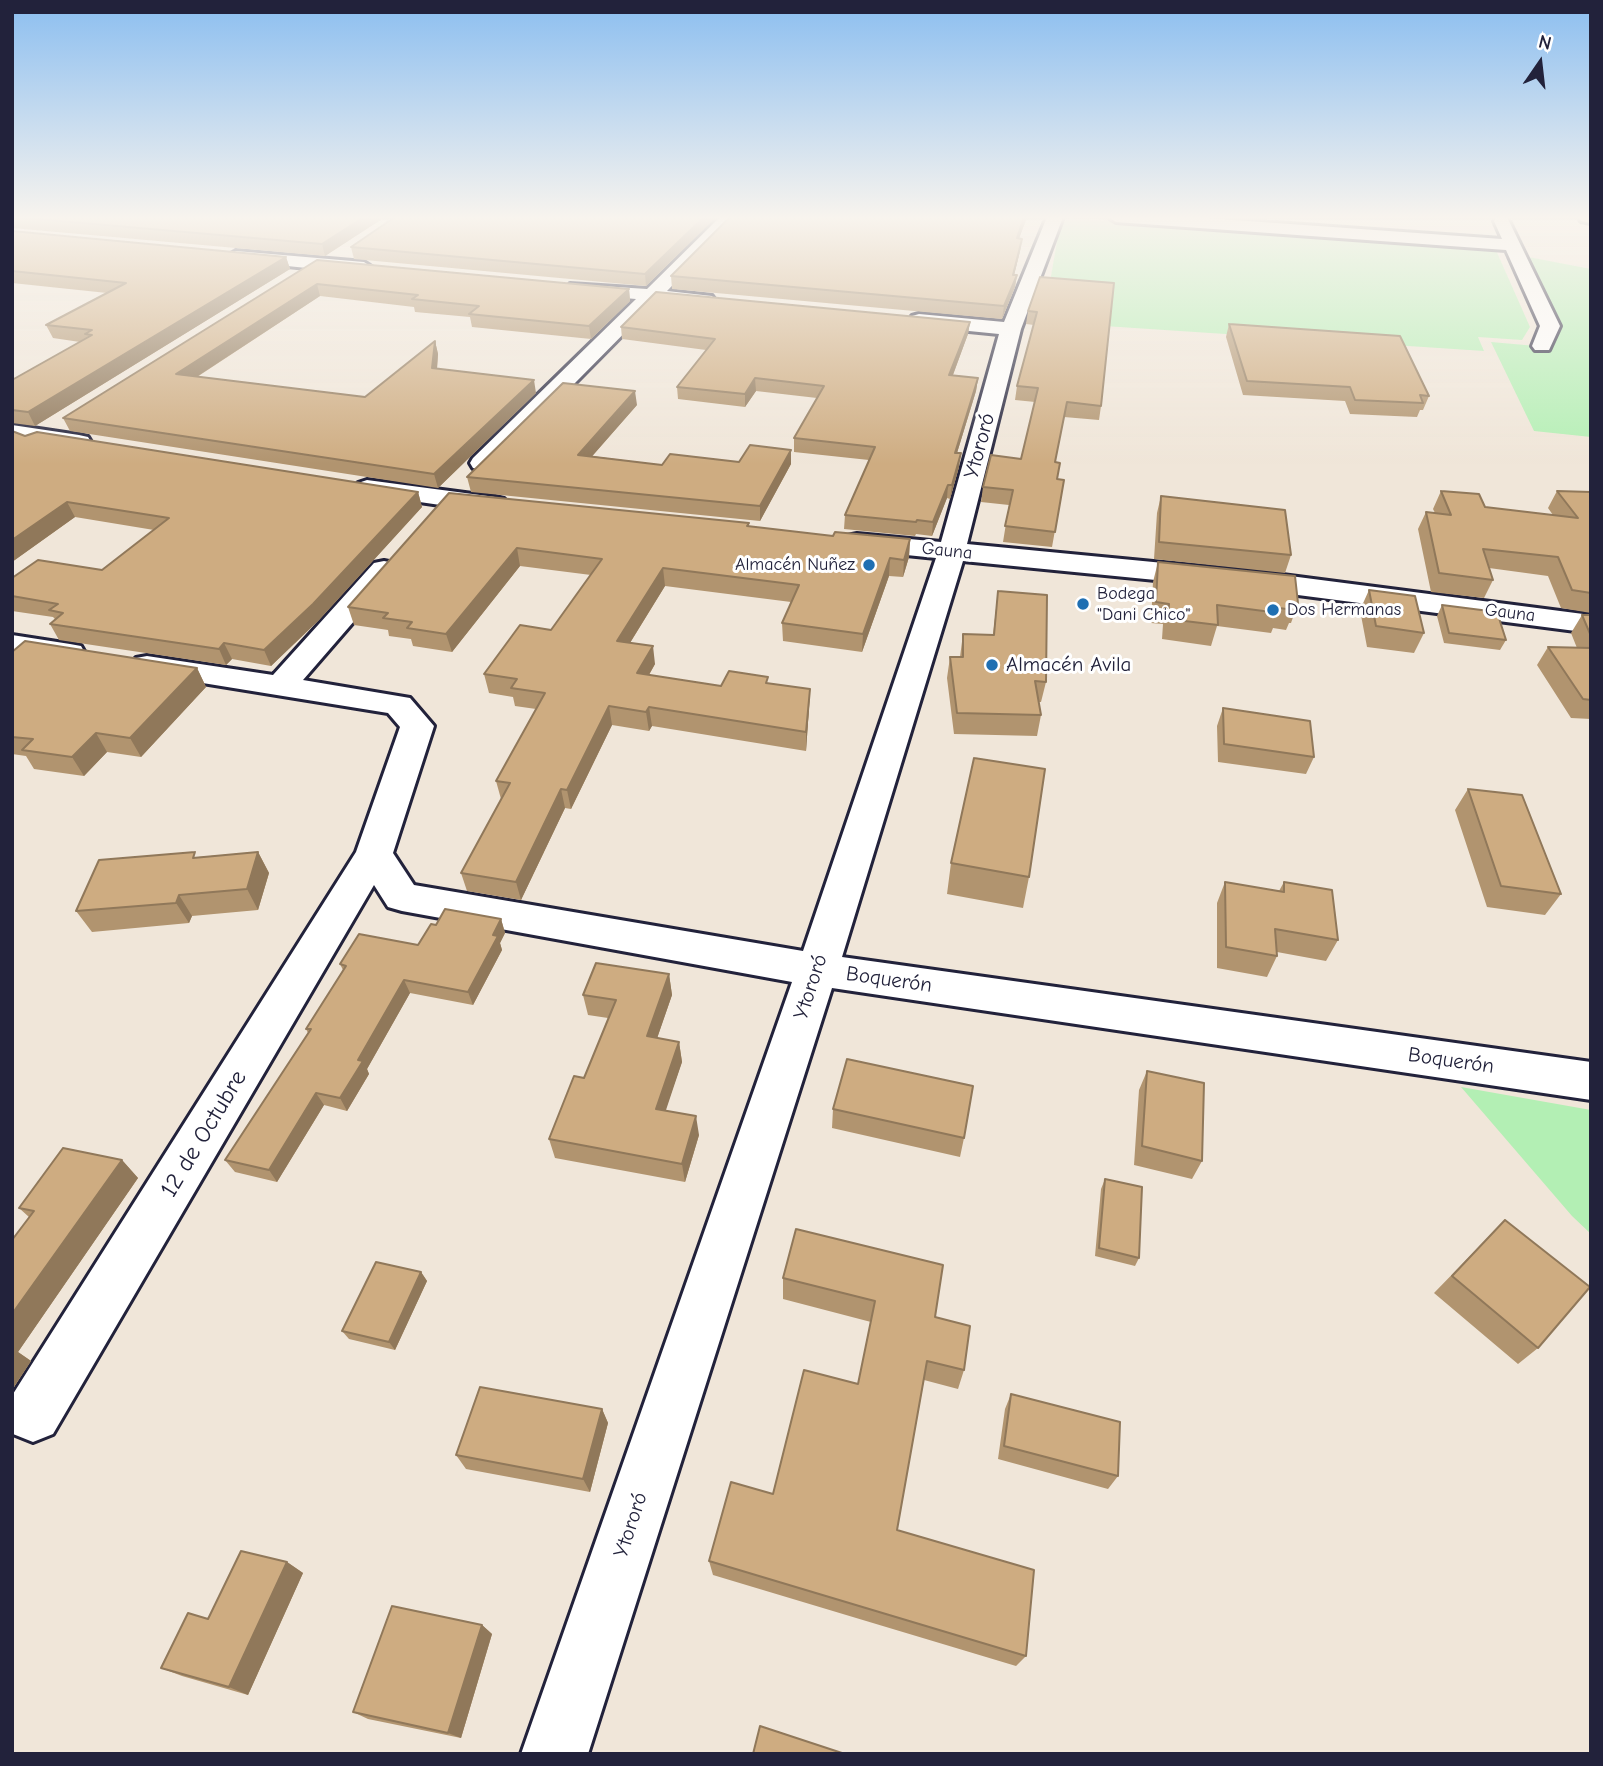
<!DOCTYPE html>
<meta charset="utf-8">
<style>
body{margin:0}
#map{position:relative;width:1603px;height:1766px;overflow:hidden;background:#f0e6d9;font-family:"Comic Neue",sans-serif}
canvas{display:block}
.frame{position:absolute;inset:0;border:14px solid #22223b;pointer-events:none}
.north{position:absolute;left:1505px;top:28px;width:70px;height:70px;-webkit-text-stroke:5px #fff;paint-order:stroke;rotate:14deg;font-size:19px;font-weight:700;line-height:28px;text-align:center;color:#22223b}
.north::after{content:'';display:block;margin:auto;width:24px;height:32px;background:#22223b;clip-path:polygon(50% 0,100% 100%,50% 72%,0 100%)}
</style>
<div id="map">
<canvas width="1603" height="1766"></canvas>
<div class="frame"></div>
<div class="north">N</div>
</div>
<script>
const c = document.querySelector('canvas').getContext('2d');
c.lineJoin = 'round';
function paint(path, color) { c.fillStyle = color; c.fill(path, 'evenodd'); }
const poly = rows => new Path2D(rows.map(r => 'M' + r).join(''));
function stroke(path, color, width, dash) { c.strokeStyle = color; c.lineWidth = width; c.lineCap = dash ? 'butt' : 'round'; c.setLineDash(dash || []); c.stroke(path); }
function write(font, color, halo, rows, align = 'center') {
  c.font = font + ' "Comic Neue",sans-serif'; c.lineWidth = 6; c.setLineDash([]); c.textBaseline = 'middle'; c.strokeStyle = halo; c.fillStyle = color; for (const [text, x, y, turn = 0] of rows) {
    c.save(); c.translate(x, y); c.rotate((+turn || 0) * Math.PI / 180); c.textAlign = isNaN(turn) ? turn : align; if (halo) c.strokeText(text, 0, 0); c.fillText(text, 0, 0); c.restore();
  }
}
paint(poly([
 [1070,218,1495,248,1530,327,1522,340,1478,337,1484,351,1043,322,1060,224],
 [1523,256,1591,269,1591,437,1534,431,1491,342,1548,347,1560,325],
 [1461,1087,1591,1110,1591,1234,1572,1216]
]), '#b3efb4');
const minor = poly([
 [720,217,738,217,667,291,712,296,715,300,712,304,656,301,491,468,482,470,473,468,470,463,473,458,636,299,577,294,568,288,570,284,647,289,720,217],
 [1047,217,1063,217,1021,329,967,544,1267,573,1591,615,1591,633,1267,591,963,561,842,957,1591,1062,1591,1100,832,988,588,1754,521,1754,792,982,402,911,388,907,374,885,53,1434,33,1442,13,1434,13,1394,356,852,400,727,388,713,147,674,136,672,131,665,136,658,147,656,273,675,374,563,384,561,394,563,398,569,394,575,303,680,410,698,434,726,393,853,414,885,803,951,936,558,857,550,847,548,843,542,847,536,857,534,941,542,999,334,919,326,912,324,909,320,912,316,919,314,1004,322,1047,217],
 [1108,217,1191,217,1502,239,1494,221,1496,217,1507,217,1560,326,1549,350,1535,350,1532,346,1540,326,1506,250,1116,222,1108,217],
 [236,251,364,262,373,268,364,274,230,260,227,256,236,251],
 [12,425,79,435,88,437,91,442,88,447,79,449,12,439,12,425],
 [367,480,495,497,504,499,508,505,504,511,495,513,358,493,354,488,358,483,367,480],
 [12,635,70,644,81,646,85,653,81,660,70,662,12,653,12,635]
]);
const major = poly([
 [1579,217,1591,217,1591,223,1581,221,1579,217]
]);
stroke(minor, '#22223b', 6);
stroke(major, '#22223b', 6);
paint(minor, '#fff');
paint(major, '#fedd96');
paint(poly([
 [12,217,385,217,325,256,12,228],
 [716,217,646,286,354,259,351,247],
 [1027,217,1019,238,1020,251,1014,275,1017,275,1015,287,1002,319,672,289,671,276],
 [12,231,286,257,290,269,35,426,12,423,12,380,80,342,53,338,46,325,107,293,12,283],
 [317,260,629,289,630,301,591,339,472,327,470,317,415,312,414,307,320,296,197,377,365,397,435,341,438,354,437,369,536,393,438,488,70,431,63,418],
 [1040,277,1101,406,1099,420,1064,417,1055,462,1057,479,1064,480,1052,547,1003,542,1009,505,981,502,983,487,1021,459,1035,402,1015,400,1017,386,1034,325,1026,324,1028,311],
 [970,322,968,334,953,375,978,378,976,391,957,453,959,467,950,499,947,498,932,536,916,534,915,536,844,529,845,515,869,460,794,452,794,438,817,398,756,391,745,407,678,399,677,387,706,350,622,339,621,327],
 [1229,324,1429,396,1423,410,1420,410,1417,417,1350,414,1345,401,1243,395,1226,337],
 [637,405,592,456,662,465,739,462,791,450,791,464,760,521,471,492,467,477],
 [12,431,25,436,418,492,422,507,319,620,271,666,232,659,226,665,59,640,50,624,55,619,53,617,12,611,12,578,102,570,154,530,75,517,12,562],
 [1441,491,1485,507,1553,515,1548,508,1557,491,1591,492,1591,613,1561,608,1548,576,1489,568,1493,580,1484,598,1431,592,1418,529,1426,512,1435,513,1433,509],
 [449,493,749,523,749,526,833,536,910,539,909,557,903,577,889,576,862,652,783,641,782,623,791,602,665,586,630,643,655,664,649,675,721,686,768,683,810,689,809,708,806,751,652,726,649,731,612,725,571,809,565,808,521,900,467,891,461,873,501,799,496,781,536,709,515,706,513,697,489,693,484,674,551,630,591,575,520,566,452,652,413,646,411,639,389,636,388,630,354,625,348,607],
 [1161,496,1291,555,1285,573,1154,559,1157,513],
 [1158,562,1298,603,1291,623,1289,623,1286,630,1273,628,1271,633,1217,626,1211,646,1162,639,1163,624,1151,623,1153,582],
 [1369,590,1424,633,1414,653,1367,647,1360,610],
 [998,591,1046,682,1041,702,1039,702,1041,715,1037,736,954,734,947,678,950,657,960,657,963,634,993,635],
 [1442,605,1506,640,1500,650,1444,643,1437,616],
 [1582,615,1591,615,1591,719,1571,718,1537,665,1548,647,1577,648,1571,633],
 [12,652,197,668,206,687,141,757,107,752,84,776,34,769,26,756,12,754],
 [1223,708,1314,757,1306,774,1218,762,1217,726],
 [1468,789,1561,894,1545,915,1487,907,1455,810],
 [258,852,269,873,258,910,192,916,189,923,92,932,76,911,198,857],
 [951,863,1029,877,1023,908,947,894],
 [1225,882,1279,891,1284,882,1338,940,1326,961,1277,952,1277,956,1267,977,1217,968,1217,903],
 [501,919,505,933,500,943,502,950,473,1005,410,993,367,1069,369,1074,347,1111,324,1105,277,1182,235,1172,225,1160,308,1033,306,1029,343,970,340,964,418,945,436,925],
 [669,974,672,995,657,1038,679,1042,682,1062,665,1110,699,1135,685,1182,555,1158,549,1139,584,1078,608,1018,588,1015,583,995],
 [1147,1071,1202,1161,1192,1179,1134,1165,1139,1090],
 [833,1109,964,1138,960,1157,832,1128],
 [122,1160,138,1178,18,1352,31,1361,12,1390,29,1217,19,1208],
 [1105,1179,1139,1258,1135,1266,1095,1256,1101,1189],
 [1505,1220,1538,1348,1518,1364,1434,1293],
 [796,1229,935,1317,964,1370,958,1389,924,1380,897,1530,1026,1656,1016,1666,713,1575,709,1561,773,1494,858,1384,871,1322,783,1299,783,1278],
 [421,1272,427,1281,395,1350,349,1339,342,1331],
 [1011,1394,1118,1476,1108,1489,998,1459,1005,1409],
 [602,1409,608,1423,590,1492,466,1469,456,1455],
 [287,1562,303,1573,248,1695,182,1676,161,1668,208,1619],
 [482,1625,492,1634,461,1738,368,1719,353,1712]
]), '#b1946f');
paint(poly([
 [364,217,385,217,325,256,322,244],
 [704,217,716,217,646,286,645,274],
 [1024,217,1027,217,1015,250,1017,238],
 [1022,239,1020,251,1011,287,1013,275],
 [286,257,290,269,35,426,28,412],
 [1017,275,1015,287,1002,319,1004,306],
 [317,284,320,296,181,387,176,374],
 [629,289,630,301,591,339,589,326],
 [970,322,968,334,948,388,949,375],
 [435,341,438,354,436,381,432,368],
 [755,378,756,391,745,407,745,394],
 [978,378,976,391,953,466,955,453],
 [534,380,536,393,438,488,434,474],
 [635,391,637,405,581,469,578,455],
 [791,450,791,464,760,521,760,506],
 [961,453,959,467,950,499,952,485],
 [948,485,947,498,932,536,933,522],
 [418,492,422,507,319,620,271,666,264,650],
 [67,502,75,517,12,562,12,540],
 [910,539,909,557,903,577,904,560],
 [517,548,520,566,452,652,446,634],
 [890,558,889,576,862,652,863,634],
 [663,568,665,586,620,659,617,641],
 [224,643,232,659,226,665,219,649],
 [653,646,655,664,639,692,637,673],
 [197,668,206,687,141,757,130,738],
 [810,689,809,708,806,751,806,732],
 [609,706,612,725,571,809,567,790],
 [649,707,652,726,649,731,646,712],
 [96,733,107,752,84,776,72,757],
 [561,789,565,808,521,900,516,882],
 [258,852,269,873,258,910,247,889],
 [179,895,192,916,189,923,176,903],
 [501,919,505,933,500,943,502,950,473,1005,468,992],
 [669,974,672,995,651,1056,647,1036],
 [404,980,410,993,367,1069,369,1074,347,1111,340,1098,358,1060],
 [679,1042,682,1062,660,1128,656,1109],
 [316,1093,324,1105,277,1182,269,1170],
 [696,1116,699,1135,685,1182,682,1164],
 [122,1160,138,1178,18,1352,31,1361,12,1390,12,1314],
 [421,1272,427,1281,395,1350,389,1342],
 [602,1409,608,1423,590,1492,583,1479],
 [287,1562,303,1573,248,1695,229,1687],
 [482,1625,492,1634,461,1738,448,1733]
]), '#90785a');
const building = poly([
 [14,217,364,217,322,244,14,217],
 [395,217,704,217,645,274,351,247,395,217],
 [730,217,1024,217,1017,238,1022,239,1013,275,1017,275,1004,306,671,276,730,217],
 [12,231,286,257,28,412,12,410,12,380,92,335,85,334,92,330,46,325,126,283,12,271,12,231],
 [317,260,629,289,589,326,469,314,479,306,412,299,418,295,317,284,176,374,365,397,435,341,432,368,534,380,434,474,63,418,317,260],
 [1040,277,1114,283,1101,406,1067,402,1055,462,1060,463,1057,479,1064,480,1055,532,1005,526,1013,490,983,487,991,455,1021,459,1038,388,1017,386,1037,312,1028,311,1040,277],
 [656,292,970,322,949,375,978,378,955,453,961,453,952,485,948,485,933,522,917,520,916,522,845,515,875,447,794,438,824,386,755,378,745,394,677,387,715,339,621,327,656,292],
 [1229,324,1400,336,1429,396,1420,395,1423,403,1355,400,1350,387,1247,381,1229,324],
 [563,383,635,391,578,455,662,465,670,454,739,462,750,445,791,450,760,506,467,477,563,383],
 [12,431,25,436,37,432,418,492,313,604,264,650,224,643,219,649,50,624,63,613,49,610,58,604,12,596,12,578,38,560,102,570,169,518,67,502,12,540,12,431],
 [1441,491,1479,494,1485,507,1578,518,1557,491,1591,492,1591,593,1572,590,1558,557,1483,549,1493,580,1439,573,1426,512,1451,515,1441,491],
 [449,493,749,523,747,526,833,536,835,532,910,539,904,560,890,558,863,634,782,623,799,585,663,568,617,641,653,646,637,673,721,686,729,671,768,677,766,683,810,689,806,732,649,707,646,712,609,706,567,790,561,789,516,882,461,873,510,783,496,781,545,693,511,688,517,679,484,674,520,625,551,630,602,559,517,548,446,634,407,628,412,622,383,618,388,613,348,607,449,493],
 [1161,496,1285,510,1291,555,1159,542,1161,496],
 [1158,562,1295,576,1298,603,1293,602,1294,610,1279,608,1279,613,1217,605,1218,625,1168,619,1169,604,1156,602,1158,562],
 [1369,590,1415,596,1424,633,1376,626,1369,590],
 [998,591,1047,595,1046,682,1035,681,1041,715,957,713,950,657,963,657,963,634,994,635,998,591],
 [1442,605,1497,612,1506,640,1449,633,1442,605],
 [1582,615,1591,615,1591,636,1582,615],
 [25,641,197,668,130,738,96,733,72,757,22,750,33,739,12,737,12,652,25,641],
 [1548,647,1591,648,1591,700,1583,699,1548,647],
 [1223,708,1310,721,1314,757,1224,744,1223,708],
 [974,758,1045,769,1029,877,951,863,974,758],
 [1468,789,1522,795,1561,894,1501,886,1468,789],
 [195,852,193,858,258,852,247,889,179,895,176,903,76,911,99,860,195,852],
 [1225,882,1284,892,1284,882,1332,890,1338,940,1275,929,1277,956,1226,947,1225,882],
 [445,909,501,919,493,935,498,936,468,992,404,980,358,1060,363,1061,340,1098,316,1093,269,1170,225,1160,311,1029,306,1029,346,966,340,964,359,934,418,945,431,924,436,925,445,909],
 [596,963,669,974,647,1036,679,1042,656,1109,696,1116,682,1164,549,1139,574,1076,584,1078,616,1000,583,995,596,963],
 [847,1059,973,1086,964,1138,833,1109,847,1059],
 [1147,1071,1204,1083,1202,1161,1142,1146,1147,1071],
 [63,1148,122,1160,12,1314,12,1240,34,1211,19,1208,63,1148],
 [1105,1179,1142,1187,1139,1258,1099,1248,1105,1179],
 [1505,1220,1590,1287,1538,1348,1452,1276,1505,1220],
 [796,1229,943,1265,935,1317,970,1326,964,1370,927,1361,897,1530,1034,1570,1026,1656,709,1561,731,1482,773,1494,804,1370,858,1384,875,1301,783,1278,796,1229],
 [376,1262,421,1272,389,1342,342,1331,376,1262],
 [480,1387,602,1409,583,1479,456,1455,480,1387],
 [1011,1394,1120,1422,1118,1476,1004,1446,1011,1394],
 [241,1551,287,1562,229,1687,161,1668,188,1613,208,1619,241,1551],
 [392,1606,482,1625,448,1733,353,1712,392,1606],
 [760,1726,845,1754,753,1754,760,1726]
]);
paint(building, '#ceac81');
stroke(building, '#90785a', 2);
const sky = c.createLinearGradient(0, 0, 0, 464);
sky.addColorStop(0, '#8bbef0');
sky.addColorStop(0.47, '#f8f4ee');
sky.addColorStop(1, '#f8f4ee00');
c.fillStyle = sky;
c.fillRect(0, 0, 1603, 464);
for (const [x, y, r, color] of [
 [869,565,7,"#1f6fb2"],
 [1083,604,7,"#1f6fb2"],
 [1273,610,7,"#1f6fb2"],
 [992,665,7,"#1f6fb2"]
]) { const dot = new Path2D(); dot.arc(x, y, r, 0, 2 * Math.PI); c.fillStyle = color; c.fill(dot); stroke(dot, '#fff', 2.5); }
write('18px', '#22223b', '#fff', [
 ["Gauna",947,551,6],
 ["Gauna",1510,613,7]
]);
write('18px', '#22223b', '#fff', [
 ["Almacén Nuñez",855,565,"right"],
 ["Bodega",1097,594],
 ["\"Dani Chico\"",1097,615],
 ["Dos Hermanas",1287,610]
], 'left');
write('21px', '#22223b', '#fff', [
 ["Ytororó",980,446,-75],
 ["Boquerón",889,980,8],
 ["Ytororó",811,987,-72],
 ["Boquerón",1451,1061,8],
 ["Ytororó",631,1525,-72]
]);
write('21px', '#22223b', '#fff', [
 ["Almacén Avila",1006,665]
], 'left');
write('24px', '#22223b', '#fff', [
 ["12 de Octubre",204,1134,-59]
]);
</script>
